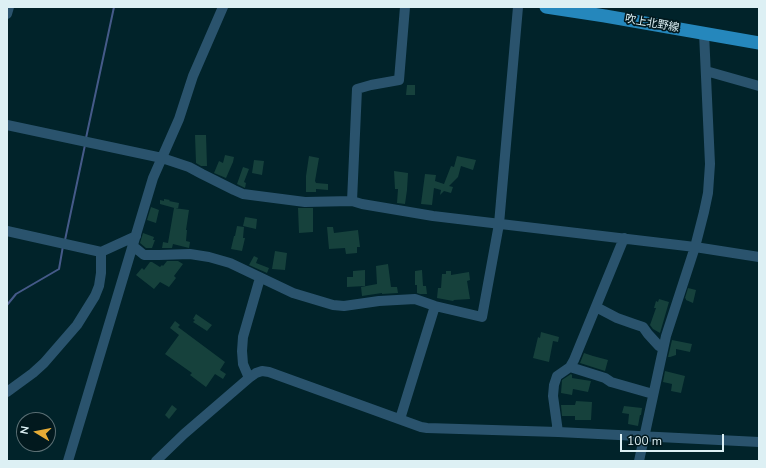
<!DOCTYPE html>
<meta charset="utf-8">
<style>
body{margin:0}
#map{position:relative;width:766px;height:468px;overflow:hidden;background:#01232a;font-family:"Nunito Sans",sans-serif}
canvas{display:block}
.frame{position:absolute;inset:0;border:8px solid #ddf0f4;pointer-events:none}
.north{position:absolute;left:16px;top:412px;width:40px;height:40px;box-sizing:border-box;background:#02191e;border:1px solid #5a6f74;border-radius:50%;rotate:280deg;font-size:11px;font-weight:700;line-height:16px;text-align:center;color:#ddf0f4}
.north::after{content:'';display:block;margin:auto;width:14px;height:18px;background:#e7ac36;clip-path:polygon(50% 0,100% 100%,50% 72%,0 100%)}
.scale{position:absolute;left:620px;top:434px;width:104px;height:18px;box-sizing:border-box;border:2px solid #ddf0f4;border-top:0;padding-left:5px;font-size:12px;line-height:14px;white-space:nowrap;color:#ddf0f4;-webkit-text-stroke:3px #02191e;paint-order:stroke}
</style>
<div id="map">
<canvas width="766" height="468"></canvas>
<div class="frame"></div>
<div class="north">N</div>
<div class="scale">100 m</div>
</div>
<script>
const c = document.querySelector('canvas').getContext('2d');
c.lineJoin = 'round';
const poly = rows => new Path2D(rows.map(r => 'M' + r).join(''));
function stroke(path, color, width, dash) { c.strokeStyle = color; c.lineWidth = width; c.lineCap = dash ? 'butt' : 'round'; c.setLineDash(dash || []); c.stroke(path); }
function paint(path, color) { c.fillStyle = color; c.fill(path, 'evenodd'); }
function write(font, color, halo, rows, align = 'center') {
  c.font = font + ' "Nunito Sans","Noto Sans JP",sans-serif'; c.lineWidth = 3.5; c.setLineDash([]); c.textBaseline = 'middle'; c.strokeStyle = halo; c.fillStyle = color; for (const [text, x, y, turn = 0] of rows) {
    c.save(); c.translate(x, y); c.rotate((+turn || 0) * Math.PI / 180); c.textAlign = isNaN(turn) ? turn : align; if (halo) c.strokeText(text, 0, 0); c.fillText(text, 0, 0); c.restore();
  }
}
stroke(poly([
 [86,138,114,7],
 [65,240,85,145],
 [7,305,16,294,59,269,63,246]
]), '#455a89', 2);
paint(poly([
 [407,85,415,85,415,95,406,95],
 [195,135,206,135,207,166,201,166,196,163],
 [225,155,234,157,233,162,226,178,214,173,219,161,223,163],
 [309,156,319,158,315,181,316,183,328,184,328,190,316,189,316,192,306,192,306,176],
 [457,156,476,160,473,170,461,166,458,177,449,186,453,187,451,193,444,191,440,195,441,190,434,188,432,205,421,204,425,174,436,175,435,181,444,184,451,166,454,167],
 [254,160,264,161,262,175,252,173],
 [243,167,249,169,244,182,246,183,245,188,237,184],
 [394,171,408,173,407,190,405,204,397,203,398,189,395,189],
 [164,199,170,200,169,201,179,203,178,209,160,204,160,200,164,201],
 [151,207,159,210,156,223,147,220],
 [174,208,189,210,186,230,187,230,186,241,190,242,189,248,173,244,172,248,162,248,163,242,168,243],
 [298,208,313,208,313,232,299,233],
 [245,217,257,219,256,229,243,226],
 [237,226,244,227,243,238,245,238,242,251,231,249,234,236,235,236],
 [327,227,333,227,334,233,358,230,360,247,357,247,357,253,346,254,345,248,329,249],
 [143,233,154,237,153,240,155,240,152,248,146,248,140,243],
 [275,251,287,253,285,270,272,269],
 [254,256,258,258,256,263,269,268,267,273,249,265],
 [167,261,178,261,183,264,174,276,176,278,169,287,160,282,154,289,136,275,142,268,144,270,150,262,152,262,160,267,162,265,163,266],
 [388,264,391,287,397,287,398,293,382,294,382,293,362,296,361,287,377,284,376,266],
 [365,270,365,286,347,287,347,277,353,277,353,271],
 [422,270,423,286,426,286,427,294,420,294,417,293,417,285,415,285,415,271],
 [446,271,451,271,451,275,469,272,470,280,467,281,470,299,454,300,453,301,437,298,438,288,441,288,442,274,446,274],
 [688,288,696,290,693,303,686,300,686,299,685,298],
 [659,299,669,302,660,333,653,329,650,325,656,308,654,308,656,301,658,302],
 [196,314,212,325,207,331,193,322,195,320,193,319],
 [175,321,180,325,178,327,225,362,220,370,226,374,223,379,215,374,206,387,190,375,192,373,165,354,179,335,170,328],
 [541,332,559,337,558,342,553,341,549,362,533,358,538,337,540,338],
 [672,340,692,344,690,352,676,349,676,355,670,357,668,357],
 [584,353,593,356,608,360,605,371,580,363],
 [665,371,685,376,681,393,671,391,672,384,663,382],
 [571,374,572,375,572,378,591,381,588,392,573,389,572,395,561,393,562,380],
 [576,401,592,402,591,420,575,420,575,416,562,416,561,405,575,405],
 [172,405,177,409,169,419,165,415],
 [624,406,642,408,641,415,640,415,638,426,628,424,629,414,622,413]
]), '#16413c');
stroke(poly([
 [7,14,9,7],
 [706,71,759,86],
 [7,125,162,158,189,167,202,174,234,190,243,194,305,202,352,201,362,204,433,216,695,247,759,257],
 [352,201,357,89,371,85,399,80,405,7],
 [7,231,101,252,136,236],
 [133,246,144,255,159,255,190,254,209,257,230,263,293,293,333,305,344,306,379,301,415,299,435,306,482,317,499,224,518,7],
 [596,307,617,318,634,324,643,327,648,334,659,346,663,348],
 [570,367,605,378,611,382,653,394],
 [249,378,243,364,242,351,243,337,260,278],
 [7,392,33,373,44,363,77,325,95,296,99,286,101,273,101,252],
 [400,419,435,306],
 [558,432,553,396,554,385,557,376,570,367,574,360,624,238],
 [68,461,153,178,179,119,193,76,223,7],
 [156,461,184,434,249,378,256,373,262,371,269,372,421,427,427,428,558,432,759,442],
 [639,461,666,336,695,247,704,212,708,193,710,164,704,33]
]), '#2a536d', 10);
stroke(poly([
 [546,7,605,16,759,43]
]), '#2587bc', 13);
write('11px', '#ddf0f4', '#02191e', [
 ["吹上北野線",652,24,10]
]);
</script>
